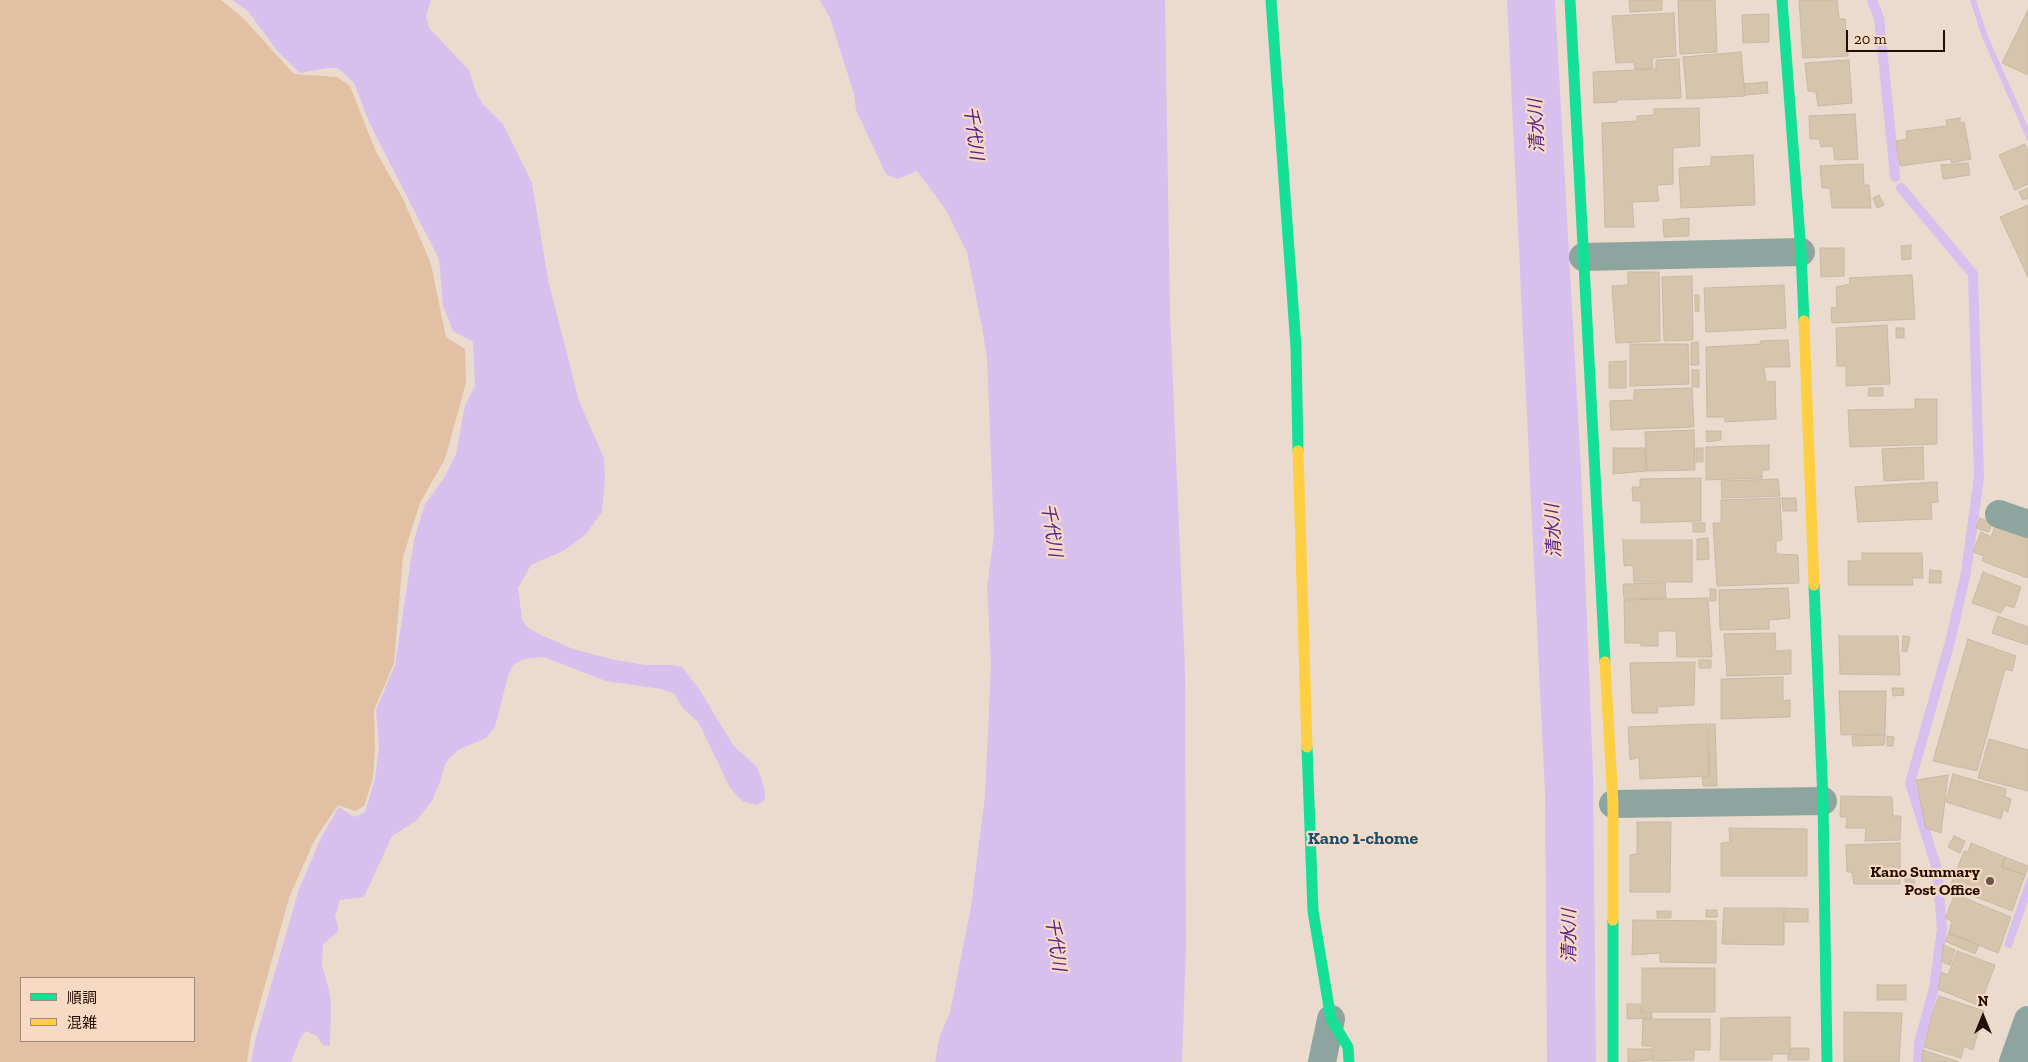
<!DOCTYPE html>
<meta charset="utf-8">
<style>
body{margin:0}
#map{position:relative;width:2028px;height:1062px;overflow:hidden;background:#ebdbcf;font-family:"Zilla Slab","Noto Sans JP",serif}
canvas{display:block}
.legend{position:absolute;left:20px;top:977px;width:175px;height:65px;box-sizing:border-box;background:#f6dac4;border:1px solid #a28876;margin:0;padding:6px 9px;list-style:none;font-size:15px;color:#230c00}
.legend li{display:flex;align-items:center;gap:10px;height:25px}
.legend b{width:25px;border:1px solid #a28876}
.north{position:absolute;left:1958px;top:992px;width:50px;height:50px;-webkit-text-stroke:4px #f6dac4;paint-order:stroke;rotate:0deg;font-size:14px;font-weight:700;line-height:20px;text-align:center;color:#230c00}
.north::after{content:'';display:block;margin:auto;width:18px;height:22px;background:#230c00;clip-path:polygon(50% 0,100% 100%,50% 72%,0 100%)}
.scale{position:absolute;left:1846px;top:30px;width:99px;height:22px;box-sizing:border-box;border:2px solid #230c00;border-top:0;padding-left:6px;font-size:15px;line-height:18px;white-space:nowrap;color:#230c00;-webkit-text-stroke:4px #f6dac4;paint-order:stroke}
</style>
<div id="map">
<canvas width="2028" height="1062"></canvas>
<ul class="legend">
<li><b style="height:6px;background:#16e098"></b>順調</li>
<li><b style="height:6px;background:#ffcf43"></b>混雑</li>
</ul>
<div class="north">N</div>
<div class="scale">20 m</div>
</div>
<script>
const c = document.querySelector('canvas').getContext('2d');
c.lineJoin = 'round';
function paint(path, color) { c.fillStyle = color; c.fill(path, 'evenodd'); }
const poly = rows => new Path2D(rows.map(r => 'M' + r).join(''));
function stroke(path, color, width, dash) { c.strokeStyle = color; c.lineWidth = width; c.lineCap = dash ? 'butt' : 'round'; c.setLineDash(dash || []); c.stroke(path); }
function write(font, color, halo, rows, align = 'center') {
  c.font = font + ' "Zilla Slab","Noto Sans JP",serif'; c.lineWidth = 4.5; c.setLineDash([]); c.textBaseline = 'middle'; c.strokeStyle = halo; c.fillStyle = color; for (const [text, x, y, turn = 0] of rows) {
    c.save(); c.translate(x, y); c.rotate((+turn || 0) * Math.PI / 180); c.textAlign = isNaN(turn) ? turn : align; if (halo) c.strokeText(text, 0, 0); c.fillText(text, 0, 0); c.restore();
  }
}
paint(poly([
 [0,0,221,0,243,18,294,74,337,77,350,86,376,152,403,199,431,264,446,337,465,349,466,383,445,459,420,503,403,557,394,663,374,710,375,747,373,778,364,806,355,811,338,805,314,841,289,898,251,1036,247,1062,0,1062],
 [21,978,194,978,194,1041,21,1041]
]), '#e2c0a3');
paint(poly([
 [232,0,431,0,426,16,429,28,469,70,476,92,483,104,503,124,532,183,549,284,579,401,604,458,605,479,602,512,586,534,565,550,531,565,518,588,522,619,528,628,541,635,573,649,615,660,645,665,672,665,682,667,699,689,733,745,757,767,764,787,765,800,757,805,742,801,730,788,699,723,682,707,675,694,661,689,606,681,544,657,524,659,513,665,508,676,495,727,486,738,458,750,446,762,441,779,432,801,416,821,392,836,364,897,340,900,335,917,338,925,338,932,323,944,322,966,328,985,331,1003,330,1046,323,1045,317,1036,306,1031,300,1039,291,1062,251,1062,255,1041,299,889,322,836,339,807,354,817,365,812,375,779,379,747,376,710,395,665,414,540,425,504,444,478,456,454,465,405,475,386,473,342,453,331,443,306,439,259,370,124,354,83,338,68,327,68,300,73,278,52,248,11],
 [820,0,1165,0,1170,313,1185,669,1186,947,1182,1062,935,1062,940,1035,950,1013,971,907,985,796,991,666,987,587,994,535,987,358,982,327,967,252,946,210,917,171,897,179,886,174,856,110,854,94,830,18],
 [1507,0,1555,0,1581,469,1593,774,1596,1062,1547,1062,1545,794],
 [1970,0,1976,0,1987,34,2028,127,2028,142,1982,37],
 [2028,875,2028,901,2011,949,2004,945]
]), '#d7bfee');
stroke(poly([
 [1872,0,1879,18,1895,177],
 [1901,188,1973,274,1979,477,1966,572,1951,638,1910,783,1937,869,1942,929,1934,988,1919,1043,1918,1062]
]), '#d7bfee', 10);
const building = poly([
 [1629,0,1662,0,1662,10,1630,12,1629,0],
 [1678,0,1715,0,1717,52,1680,54,1678,0],
 [1799,0,1837,0,1839,19,1845,19,1848,56,1803,58,1799,0],
 [2028,10,2028,75,2002,63,2028,10],
 [1674,13,1676,56,1652,58,1653,68,1635,69,1634,62,1616,63,1612,16,1674,13],
 [1769,14,1769,42,1743,43,1742,15,1769,14],
 [1741,52,1745,96,1687,99,1683,57,1741,52],
 [1679,59,1681,98,1617,100,1617,102,1594,103,1593,72,1656,69,1656,60,1679,59],
 [1849,60,1852,103,1818,106,1816,92,1808,91,1805,63,1849,60],
 [1767,82,1768,93,1745,95,1744,84,1767,82],
 [1699,108,1700,146,1673,148,1673,184,1657,185,1659,201,1632,202,1634,227,1605,227,1602,123,1637,121,1637,116,1654,115,1654,109,1699,108],
 [1855,114,1858,159,1835,160,1833,146,1821,147,1819,139,1810,139,1809,116,1855,114],
 [1960,118,1960,123,1964,122,1971,159,1951,163,1951,159,1900,166,1896,141,1907,139,1906,131,1947,126,1946,120,1960,118],
 [2025,144,2028,152,2028,184,2015,190,1999,155,2025,144],
 [1753,155,1755,205,1681,208,1679,168,1711,166,1711,157,1753,155],
 [1968,163,1970,175,1943,179,1941,165,1968,163],
 [1863,164,1864,185,1869,185,1871,208,1832,208,1830,188,1822,188,1820,166,1863,164],
 [2028,188,2028,198,2023,200,2019,192,2028,188],
 [1879,195,1884,205,1877,208,1873,198,1879,195],
 [2028,205,2028,277,2000,217,2028,205],
 [1689,218,1689,236,1664,237,1663,220,1689,218],
 [1911,245,1911,259,1902,260,1901,246,1911,245],
 [1820,248,1844,248,1844,276,1821,277,1820,248],
 [1628,272,1659,272,1660,341,1616,343,1612,286,1628,285,1628,272],
 [1912,275,1915,319,1832,323,1831,308,1837,307,1836,287,1850,284,1849,278,1912,275],
 [1692,276,1693,340,1664,341,1662,277,1692,276],
 [1784,285,1786,328,1706,332,1704,288,1784,285],
 [1695,295,1699,295,1699,311,1695,311,1695,295],
 [1887,325,1890,384,1846,386,1846,366,1837,366,1836,328,1887,325],
 [1896,328,1904,328,1904,338,1896,338,1896,328],
 [1788,340,1790,367,1764,367,1766,382,1775,381,1776,419,1725,422,1725,417,1707,417,1706,347,1761,344,1760,341,1788,340],
 [1698,342,1699,365,1691,365,1691,343,1698,342],
 [1630,344,1688,344,1689,384,1630,386,1630,344],
 [1626,361,1626,388,1609,388,1609,362,1626,361],
 [1692,370,1699,370,1699,387,1692,387,1692,370],
 [1692,388,1694,427,1611,430,1610,401,1634,400,1634,390,1692,388],
 [1869,388,1883,388,1883,396,1868,396,1869,388],
 [1915,399,1937,399,1937,444,1850,447,1848,410,1915,409,1915,399],
 [1694,430,1695,470,1647,471,1645,432,1694,430],
 [1706,431,1721,431,1721,440,1707,442,1706,431],
 [1769,445,1769,470,1762,470,1762,478,1706,480,1706,447,1769,445],
 [1923,447,1924,479,1884,481,1882,449,1923,447],
 [1613,448,1645,448,1646,471,1613,474,1613,448],
 [1696,448,1703,448,1703,462,1696,462,1696,448],
 [1701,478,1701,521,1641,523,1641,501,1633,501,1632,487,1640,487,1640,479,1701,478],
 [1778,479,1780,496,1722,498,1721,481,1778,479],
 [1937,482,1938,502,1931,503,1932,519,1858,522,1855,487,1937,482],
 [1780,498,1782,540,1776,541,1776,554,1798,555,1799,583,1717,586,1713,523,1721,523,1721,500,1780,498],
 [1782,498,1796,498,1797,511,1783,511,1782,498],
 [1980,518,1992,523,1989,532,1976,528,1980,518],
 [1693,523,1705,523,1705,532,1693,532,1693,523],
 [1995,526,2028,538,2028,578,1982,561,1984,556,1973,552,1981,532,1991,537,1995,526],
 [1708,538,1709,559,1697,560,1697,539,1708,538],
 [1623,540,1692,540,1692,582,1634,582,1633,565,1624,566,1623,540],
 [1862,553,1922,553,1923,578,1912,578,1913,585,1848,585,1848,561,1862,561,1862,553],
 [1930,570,1941,571,1941,583,1929,583,1930,570],
 [1983,572,2021,587,2014,608,2005,605,2001,613,1972,603,1983,572],
 [1665,583,1666,598,1624,599,1623,584,1665,583],
 [1788,588,1790,618,1769,620,1769,629,1720,630,1719,590,1788,588],
 [1710,589,1716,589,1716,601,1710,601,1710,589],
 [1708,598,1712,657,1677,657,1676,631,1658,631,1658,646,1641,646,1641,643,1625,643,1624,600,1708,598],
 [1998,616,2028,627,2028,645,1992,633,1998,616],
 [1775,633,1776,651,1791,650,1791,674,1727,676,1724,634,1775,633],
 [1839,636,1898,636,1900,675,1840,674,1839,636],
 [1903,636,1910,637,1907,652,1902,651,1903,636],
 [1968,639,2016,656,2012,671,2005,669,1977,771,1933,761,1968,639],
 [1699,660,1711,660,1711,668,1699,668,1699,660],
 [1695,662,1694,705,1657,707,1658,713,1632,713,1630,663,1695,662],
 [1783,677,1783,701,1790,700,1790,717,1721,719,1721,679,1783,677],
 [1892,688,1903,688,1904,695,1893,696,1892,688],
 [1839,691,1886,691,1885,734,1841,735,1839,691],
 [1707,724,1709,776,1640,779,1639,757,1630,760,1628,727,1707,724],
 [1709,724,1715,724,1717,786,1703,786,1702,777,1709,777,1709,724],
 [1885,735,1884,745,1853,746,1852,736,1885,735],
 [1887,736,1894,737,1893,746,1887,746,1887,736],
 [1989,739,2028,750,2028,791,1978,778,1989,739],
 [1953,774,2006,789,2005,797,2011,799,2008,812,2003,810,2001,819,1946,802,1953,774],
 [1948,775,1941,833,1926,828,1916,780,1948,775],
 [1841,796,1892,797,1893,816,1901,816,1900,840,1865,841,1866,828,1846,828,1847,817,1840,817,1841,796],
 [1637,822,1671,822,1670,892,1630,892,1630,855,1637,854,1637,822],
 [1729,828,1807,829,1807,876,1721,876,1721,843,1730,842,1729,828],
 [1954,836,1965,841,1960,853,1948,847,1954,836],
 [1900,843,1900,884,1854,884,1852,872,1847,872,1846,845,1900,843],
 [1971,843,2005,857,2002,867,2025,875,2012,911,1950,887,1964,851,1968,852,1971,843],
 [2005,857,2028,866,2025,875,2002,867,2005,857],
 [1914,873,1915,887,1906,888,1904,874,1914,873],
 [1955,894,2011,917,1998,953,1949,933,1952,921,1945,918,1955,894],
 [1724,908,1784,908,1784,945,1722,944,1724,908],
 [1785,908,1808,909,1808,922,1785,922,1785,908],
 [1706,910,1717,910,1717,917,1706,917,1706,910],
 [1657,911,1671,911,1671,918,1657,918,1657,911],
 [1633,920,1716,921,1716,963,1660,962,1660,953,1632,955,1633,920],
 [1949,933,1979,945,1975,954,1945,941,1949,933],
 [1943,945,1955,950,1950,965,1942,962,1943,945],
 [1957,951,1995,965,1980,1006,1938,989,1941,972,1948,975,1957,951],
 [1642,968,1715,968,1715,1012,1642,1012,1642,968],
 [1877,985,1906,985,1906,1000,1877,1000,1877,985],
 [1939,996,1984,1011,1973,1050,1964,1046,1961,1058,1924,1047,1932,1015,1939,996],
 [1627,1004,1641,1004,1641,1013,1652,1013,1652,1018,1627,1019,1627,1004],
 [1844,1012,1902,1013,1899,1062,1844,1062,1844,1012],
 [1790,1017,1790,1054,1772,1054,1772,1060,1720,1060,1721,1018,1790,1017],
 [1643,1019,1710,1019,1710,1050,1694,1050,1694,1060,1653,1061,1653,1046,1642,1046,1643,1019],
 [1791,1048,1809,1048,1809,1060,1788,1060,1788,1054,1791,1054,1791,1048],
 [1628,1049,1652,1049,1652,1060,1628,1062,1628,1049],
 [1923,1050,1959,1062,1922,1062,1923,1050]
]);
paint(building, '#d6c5ac');
stroke(building, '#c8b8a4', 1);
stroke(poly([
 [1583,257,1801,252],
 [1999,514,2028,524],
 [1613,804,1823,801],
 [1322,1062,1331,1019],
 [2013,1062,2028,1020]
]), '#8ea59f', 28);
stroke(poly([
 [1271,0,1296,347,1298,451],
 [1570,0,1605,662],
 [1782,0,1801,252,1804,321],
 [1814,585,1823,801,1827,1062],
 [1307,747,1313,911,1331,1019,1348,1047,1349,1062],
 [1613,920,1613,1062]
]), '#16e098', 11);
stroke(poly([
 [1804,321,1814,585],
 [1298,451,1307,747],
 [1605,662,1613,804,1613,920]
]), '#ffcf43', 11);
for (const [x, y, r, color] of [
 [1990,881,5,"#695448"]
]) { const dot = new Path2D(); dot.arc(x, y, r, 0, 2 * Math.PI); c.fillStyle = color; c.fill(dot); stroke(dot, '#f6dac4', 2); }
write('bold 16px', '#230c00', '#f6dac4', [
 ["Kano Summary",1980,872],
 ["Post Office",1980,890]
], 'right');
write('italic 18px', '#552389', '#f6dac4', [
 ["清水川",1537,126,-93],
 ["千代川",973,133,83],
 ["千代川",1051,530,81],
 ["清水川",1554,531,-93],
 ["清水川",1570,936,-90],
 ["千代川",1055,944,82]
]);
write('bold 18px', '#184d6f', '#f6dac4', [
 ["Kano 1-chome",1363,839]
]);
</script>
